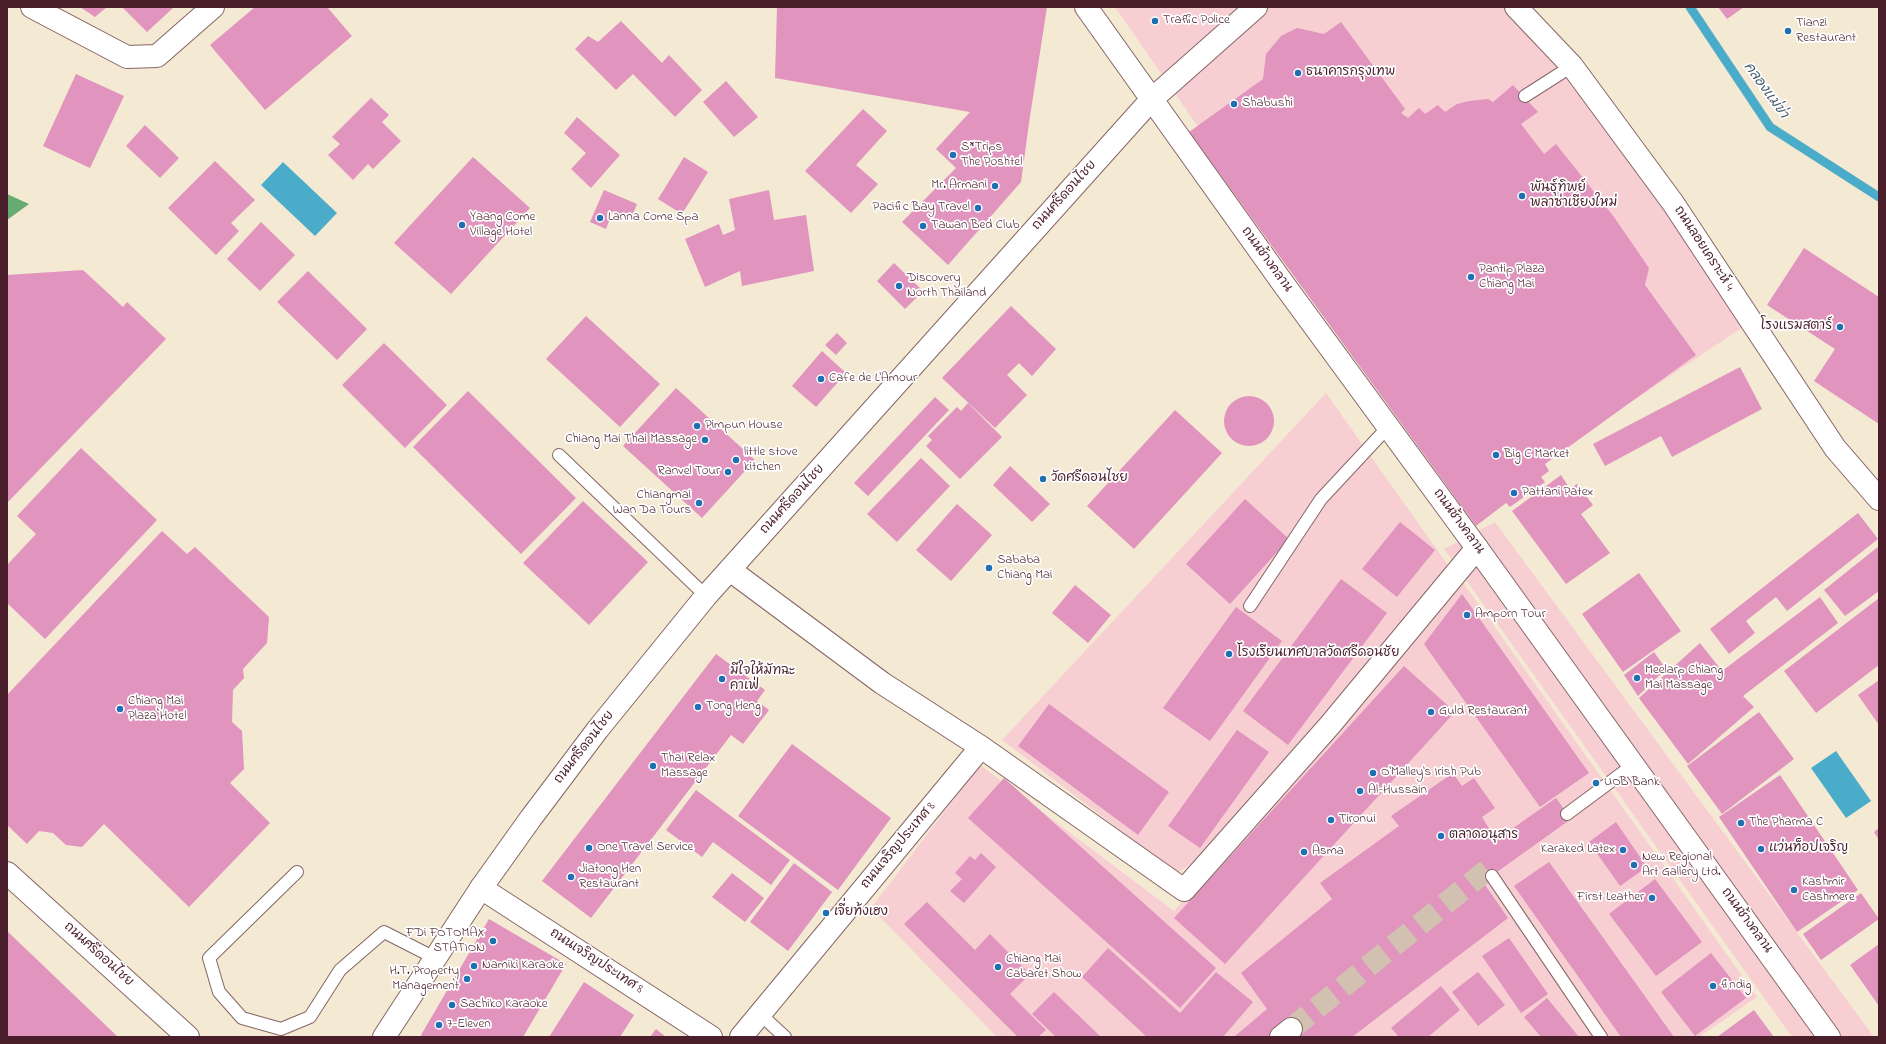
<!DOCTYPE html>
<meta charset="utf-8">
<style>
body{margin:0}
#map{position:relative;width:1886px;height:1044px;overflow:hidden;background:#f4e9d3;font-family:"Indie Flower",sans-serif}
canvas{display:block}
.frame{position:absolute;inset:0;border:8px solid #4a1f2b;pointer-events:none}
</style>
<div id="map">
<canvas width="1886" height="1044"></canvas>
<div class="frame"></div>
</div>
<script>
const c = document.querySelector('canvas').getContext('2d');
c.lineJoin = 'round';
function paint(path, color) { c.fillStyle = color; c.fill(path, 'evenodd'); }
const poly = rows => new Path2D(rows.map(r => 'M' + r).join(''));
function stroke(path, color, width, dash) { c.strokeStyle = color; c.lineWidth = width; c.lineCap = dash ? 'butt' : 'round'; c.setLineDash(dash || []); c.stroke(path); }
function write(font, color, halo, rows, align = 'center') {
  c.font = font + ' "Indie Flower","Playpen Sans Thai",sans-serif'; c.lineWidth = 3.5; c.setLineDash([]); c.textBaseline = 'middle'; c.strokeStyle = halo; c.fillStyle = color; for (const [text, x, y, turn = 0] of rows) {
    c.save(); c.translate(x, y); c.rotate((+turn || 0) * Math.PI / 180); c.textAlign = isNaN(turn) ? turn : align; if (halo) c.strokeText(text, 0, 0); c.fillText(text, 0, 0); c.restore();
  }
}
paint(poly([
 [1115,7,1504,7,1569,77,1667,209,1743,327,1466,513],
 [1326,393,1450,568,1204,857,1176,873,1002,740],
 [1495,522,1874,1037,1792,1037,1444,549],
 [1460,578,1757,997,1699,1037,997,1037,871,908,980,765,1174,911]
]), '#f7cfd3');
paint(poly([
 [7,194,29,204,7,220]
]), '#66ab70');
paint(poly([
 [283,162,337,213,315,236,261,185],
 [1836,751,1871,801,1846,818,1811,768]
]), '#4aacc9');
stroke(poly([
 [1690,7,1770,127,1879,197]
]), '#4aacc9', 9);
paint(poly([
 [80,7,107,7,95,17],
 [122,7,174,7,147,32],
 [255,7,327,7,352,36,265,110,210,45],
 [777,7,1047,7,1029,123,1021,182,948,265,902,222,956,168,936,149,970,112,775,78],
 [1718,7,1744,7,1727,19],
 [621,21,662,63,669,55,702,90,675,117,633,74,616,90,575,49,588,36,598,42],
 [1341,22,1405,109,1401,113,1408,118,1419,108,1425,114,1438,105,1445,112,1457,104,1469,101,1488,99,1493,102,1513,85,1538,112,1521,124,1544,154,1556,144,1614,217,1649,268,1645,285,1696,355,1545,464,1549,471,1541,477,1545,482,1510,507,1506,503,1476,526,1189,132,1263,79,1266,54,1281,36,1297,28,1324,34],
 [76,74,124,96,90,168,43,146],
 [726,81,758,117,734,137,703,102],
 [371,98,389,115,382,122,401,141,373,169,368,164,353,180,328,155,340,144,332,137],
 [863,109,887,131,856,165,878,184,851,213,805,171],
 [577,117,620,155,591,188,571,169,586,153,564,133],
 [145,125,179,158,160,178,126,146],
 [473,157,530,208,451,294,394,243],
 [684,157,708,172,682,214,658,199],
 [215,161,255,200,231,223,239,231,216,255,168,208],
 [604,190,637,204,631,219,613,211,606,229,590,222],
 [769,190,774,220,806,215,814,271,742,286,740,271,705,287,685,239,719,224,723,235,735,230,729,199],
 [261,222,295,255,260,291,227,259],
 [1804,248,1879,297,1879,424,1814,381,1835,349,1767,305],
 [894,263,923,291,905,309,877,281],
 [83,270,123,307,127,302,166,339,7,503,7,275],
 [308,271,367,329,337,360,277,302],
 [1011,306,1056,349,1032,376,1019,363,1007,375,1027,395,995,428,942,378],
 [586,316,660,384,620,427,546,359],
 [837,333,847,343,836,355,825,345],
 [384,343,447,405,405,448,342,385],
 [822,351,846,373,816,407,792,386],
 [1740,367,1762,409,1672,457,1661,436,1605,466,1593,444],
 [676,388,755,460,702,518,623,446],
 [468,391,576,498,521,554,413,447],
 '1224 421a25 25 0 1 1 50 0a25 25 0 1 1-50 0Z',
 [935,397,949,410,868,496,854,483],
 [968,403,1002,437,960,479,926,446,932,440,928,436,957,407,961,411],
 [1175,410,1222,453,1134,549,1087,506],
 [81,448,157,520,45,639,7,603,7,565,36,534,17,516],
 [921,458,950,486,897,542,867,514],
 [1010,466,1050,504,1032,522,993,485],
 [1561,475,1570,489,1577,484,1593,505,1581,514,1610,553,1566,584,1512,511],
 [1245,499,1289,539,1230,604,1186,564],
 [583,501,648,562,589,625,523,563],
 [957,504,992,535,951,581,916,550],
 [1858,513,1878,539,1787,611,1776,597,1746,621,1755,633,1729,654,1710,629],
 [1400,522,1435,550,1397,597,1362,569],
 [162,531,187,554,195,547,269,617,267,643,243,669,244,678,233,690,232,722,242,731,244,769,230,783,270,823,189,907,104,824,82,847,66,845,53,833,39,831,27,844,7,825,7,695],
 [1879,546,1879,591,1845,616,1824,590],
 [1639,573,1681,631,1623,672,1582,614],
 [1341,579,1387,613,1288,745,1243,711],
 [1075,585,1111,615,1088,643,1052,613],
 [1462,594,1589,773,1540,807,1424,644],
 [1820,597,1838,623,1743,696,1754,707,1688,764,1639,698,1700,643,1722,671],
 [1879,598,1879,665,1816,713,1784,671],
 [1236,607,1282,641,1210,741,1163,708],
 [1654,652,1666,669,1638,696,1624,675],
 [716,654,765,690,757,701,769,710,743,744,731,735,591,918,542,881],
 [1404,666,1455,712,1225,964,1174,918],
 [1879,680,1879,725,1858,695],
 [1049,704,1169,792,1138,835,1018,746],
 [1759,712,1794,759,1722,814,1687,766],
 [1237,730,1269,752,1200,848,1168,826],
 [792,744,891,818,838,890,738,816],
 [1453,773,1462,786,1474,778,1495,808,1482,817,1496,840,1556,798,1571,819,1483,882,1508,918,1352,1037,1234,1037,1267,1009,1241,973,1332,899,1320,883,1399,826,1391,816],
 [1780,775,1858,890,1797,932,1719,817],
 [1004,778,1216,968,1180,1008,968,818],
 [696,790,790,860,771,885,713,842,702,857,666,830],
 [1616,822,1647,867,1620,886,1589,842],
 [1879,828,1879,840,1874,832],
 [981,853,996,867,964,903,950,891,962,879,955,873,970,856,975,860],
 [1549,862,1674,1037,1621,1037,1514,886],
 [794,863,832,892,788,951,750,922],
 [732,873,764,898,745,922,712,897],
 [1655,879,1702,942,1656,976,1609,914],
 [1861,893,1879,919,1821,960,1803,934],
 [927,902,975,950,990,934,1030,974,1010,994,1046,1030,1038,1037,1018,1037,904,924],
 [489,919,566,964,523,1037,423,1037,421,1035],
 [7,931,118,1037,9,1037,7,1035],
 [1509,938,1548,994,1521,1013,1482,956],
 [1879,944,1879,1006,1850,965],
 [1108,948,1180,1013,1216,972,1253,1002,1223,1037,1147,1037,1082,977],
 [1711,953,1746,998,1695,1036,1661,992],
 [1478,972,1505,1005,1478,1026,1452,992],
 [584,982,634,1015,620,1037,549,1037],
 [1441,986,1460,1010,1428,1037,1399,1037,1391,1028],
 [1054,992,1101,1037,1056,1037,1032,1014],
 [1547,998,1579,1037,1541,1037,1524,1017],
 [1754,1010,1774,1037,1717,1037],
 [656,1029,666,1037,650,1037]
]), '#e094be');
stroke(poly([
 [1291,1029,1487,870]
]), '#d2c1b1', 22, [22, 11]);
const lane = poly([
 [1525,96,1572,66],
 [559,455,706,596],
 [1250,606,1321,499,1389,426],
 [1567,814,1633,765],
 [297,872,209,958,219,992,242,1018,281,1029,310,1017,340,970,384,932,435,958],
 [1492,876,1601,1037],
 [760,1014,785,1037]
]);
const street = poly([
 [32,7,127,57,157,56,213,7],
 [1516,7,1572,66,1673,203,1835,448,1879,499],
 [730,570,882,683,981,747,1184,890,1330,725,1477,548],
 [7,873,188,1037],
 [481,888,711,1037],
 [741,1037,981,747],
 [1281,1037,1291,1029]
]);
const secondary = poly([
 [1086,7,1282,282,1477,548,1829,1037],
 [384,1037,481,888,531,818,598,729,706,596,1151,100,1256,7]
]);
stroke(lane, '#866666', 14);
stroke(street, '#866666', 24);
stroke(secondary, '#866666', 24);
stroke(lane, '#fff', 12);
stroke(street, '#fff', 22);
stroke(secondary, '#fff', 22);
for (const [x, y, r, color] of [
 [1155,21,4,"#1f6fb2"],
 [1788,31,4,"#1f6fb2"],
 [1298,73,4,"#1f6fb2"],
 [1234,104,4,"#1f6fb2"],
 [953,155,4,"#1f6fb2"],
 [995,186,4,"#1f6fb2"],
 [1522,196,4,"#1f6fb2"],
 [978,208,4,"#1f6fb2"],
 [600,218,4,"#1f6fb2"],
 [462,225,4,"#1f6fb2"],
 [923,226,4,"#1f6fb2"],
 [1471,277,4,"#1f6fb2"],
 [899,286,4,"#1f6fb2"],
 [1840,327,4,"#1f6fb2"],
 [821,379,4,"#1f6fb2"],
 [697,426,4,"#1f6fb2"],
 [705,440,4,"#1f6fb2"],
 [1496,455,4,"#1f6fb2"],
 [736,460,4,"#1f6fb2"],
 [728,472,4,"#1f6fb2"],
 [1043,479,4,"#1f6fb2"],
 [1514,493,4,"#1f6fb2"],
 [699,503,4,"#1f6fb2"],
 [989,568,4,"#1f6fb2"],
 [1467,615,4,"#1f6fb2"],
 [1229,654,4,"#1f6fb2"],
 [1637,678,4,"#1f6fb2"],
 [722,679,4,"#1f6fb2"],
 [698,707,4,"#1f6fb2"],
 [120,709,4,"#1f6fb2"],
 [1431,712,4,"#1f6fb2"],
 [653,766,4,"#1f6fb2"],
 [1373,773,4,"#1f6fb2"],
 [1596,783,4,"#1f6fb2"],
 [1360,791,4,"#1f6fb2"],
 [1331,820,4,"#1f6fb2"],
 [1741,823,4,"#1f6fb2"],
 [1441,836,4,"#1f6fb2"],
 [589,848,4,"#1f6fb2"],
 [1761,849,4,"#1f6fb2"],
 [1623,850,4,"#1f6fb2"],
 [1304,852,4,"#1f6fb2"],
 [1634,865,4,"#1f6fb2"],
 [571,877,4,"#1f6fb2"],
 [1794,890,4,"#1f6fb2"],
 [1652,898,4,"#1f6fb2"],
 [826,913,4,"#1f6fb2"],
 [493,941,4,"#1f6fb2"],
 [474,966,4,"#1f6fb2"],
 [998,967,4,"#1f6fb2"],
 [467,979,4,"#1f6fb2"],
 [1713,986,4,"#1f6fb2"],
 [452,1005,4,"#1f6fb2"],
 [439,1025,4,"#1f6fb2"]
]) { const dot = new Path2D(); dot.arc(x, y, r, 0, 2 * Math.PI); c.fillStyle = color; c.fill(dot); stroke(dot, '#fff', 1.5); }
write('13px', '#4a1f2b', '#fff', [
 ["Traffic Police",1163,21],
 ["Tianzi",1796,24],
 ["Restaurant",1796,39],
 ["ธนาคารกรุงเทพ",1306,73],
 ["Shabushi",1242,104],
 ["S*Trips",961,148],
 ["The Poshtel",961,163],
 ["Mr. Armani",987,186,"right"],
 ["พันธุ์ทิพย์",1530,189],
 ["พลาซ่าเชียงใหม่",1530,204],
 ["Pacific Bay Travel",970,208,"right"],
 ["Yaang Come",470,218],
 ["Village Hotel",470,233],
 ["Lanna Come Spa",608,218],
 ["Tawan Bed Club",931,226],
 ["Pantip Plaza",1479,270],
 ["Chiang Mai",1479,285],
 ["Discovery",907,279],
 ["North Thailand",907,294],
 ["โรงแรมสตาร์",1832,327,"right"],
 ["Cafe de L'Amour",829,379],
 ["Pimpun House",705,426],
 ["Chiang Mai Thai Massage",697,440,"right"],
 ["little stove",744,453],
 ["kitchen",744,468],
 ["Big C Market",1504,455],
 ["Ranvel Tour",720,472,"right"],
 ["วัดศรีดอนไชย",1051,479],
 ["Pattani Patex",1522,493],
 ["Chiangmai",691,496,"right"],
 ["Wan Da Tours",691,511,"right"],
 ["Sababa",997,561],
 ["Chiang Mai",997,576],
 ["Amporn Tour",1475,615],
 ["โรงเรียนเทศบาลวัดศรีดอนชัย",1237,654],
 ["Meelarp Chiang",1645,671],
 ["Mai Massage",1645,686],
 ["มีใจให้มัทฉะ",730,672],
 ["คาเฟ่",730,687],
 ["Chiang Mai",128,702],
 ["Plaza Hotel",128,717],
 ["Tong Heng",706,707],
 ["Guld Restaurant",1439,712],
 ["Thai Relax",661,759],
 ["Massage",661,774],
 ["O'Malley's Irish Pub",1381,773],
 ["UOB Bank",1604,783],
 ["Al-Hussain",1368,791],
 ["Tironui",1339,820],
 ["The Pharma C",1749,823],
 ["ตลาดอนุสาร",1449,836],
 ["One Travel Service",597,848],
 ["แว่นท็อปเจริญ",1769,849],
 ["Karaked Latex",1615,850,"right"],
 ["Asma",1312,852],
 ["New Regional",1642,858],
 ["Art Gallery Ltd.",1642,873],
 ["Jiatong Hen",579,870],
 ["Restaurant",579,885],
 ["Kashmir",1802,883],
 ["Cashmere",1802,898],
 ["First Leather",1644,898,"right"],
 ["เจี่ยท้งเฮง",834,913],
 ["FDi FOTOMAX",485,934,"right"],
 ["STATION",485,949,"right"],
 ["Chiang Mai",1006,960],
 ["Cabaret Show",1006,975],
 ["Namiki Karaoke",482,966],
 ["H.T. Property",459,972,"right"],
 ["Management",459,987,"right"],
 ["findig",1721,986],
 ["Sachiko Karaoke",460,1005],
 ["7-Eleven",447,1025]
], 'left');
write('13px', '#4a1f2b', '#fff', [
 ["ถนนศรีดอนไชย",1065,196,-48],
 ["ถนนลอยเคราะห์ 4",1703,249,57],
 ["ถนนช้างคลาน",1266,260,54],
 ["ถนนศรีดอนไชย",793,500,-48],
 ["ถนนช้างคลาน",1458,522,54],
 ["ถนนศรีดอนไชย",585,748,-52],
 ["ถนนเจริญประเทศ 8",899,846,-50],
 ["ถนนช้างคลาน",1746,921,54],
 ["ถนนศรีดอนไชย",98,955,42],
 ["ถนนเจริญประเทศ 8",596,962,33]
]);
write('italic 14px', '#4a5e72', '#fff', [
 ["คลองแม่ข่า",1765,91,54]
]);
</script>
